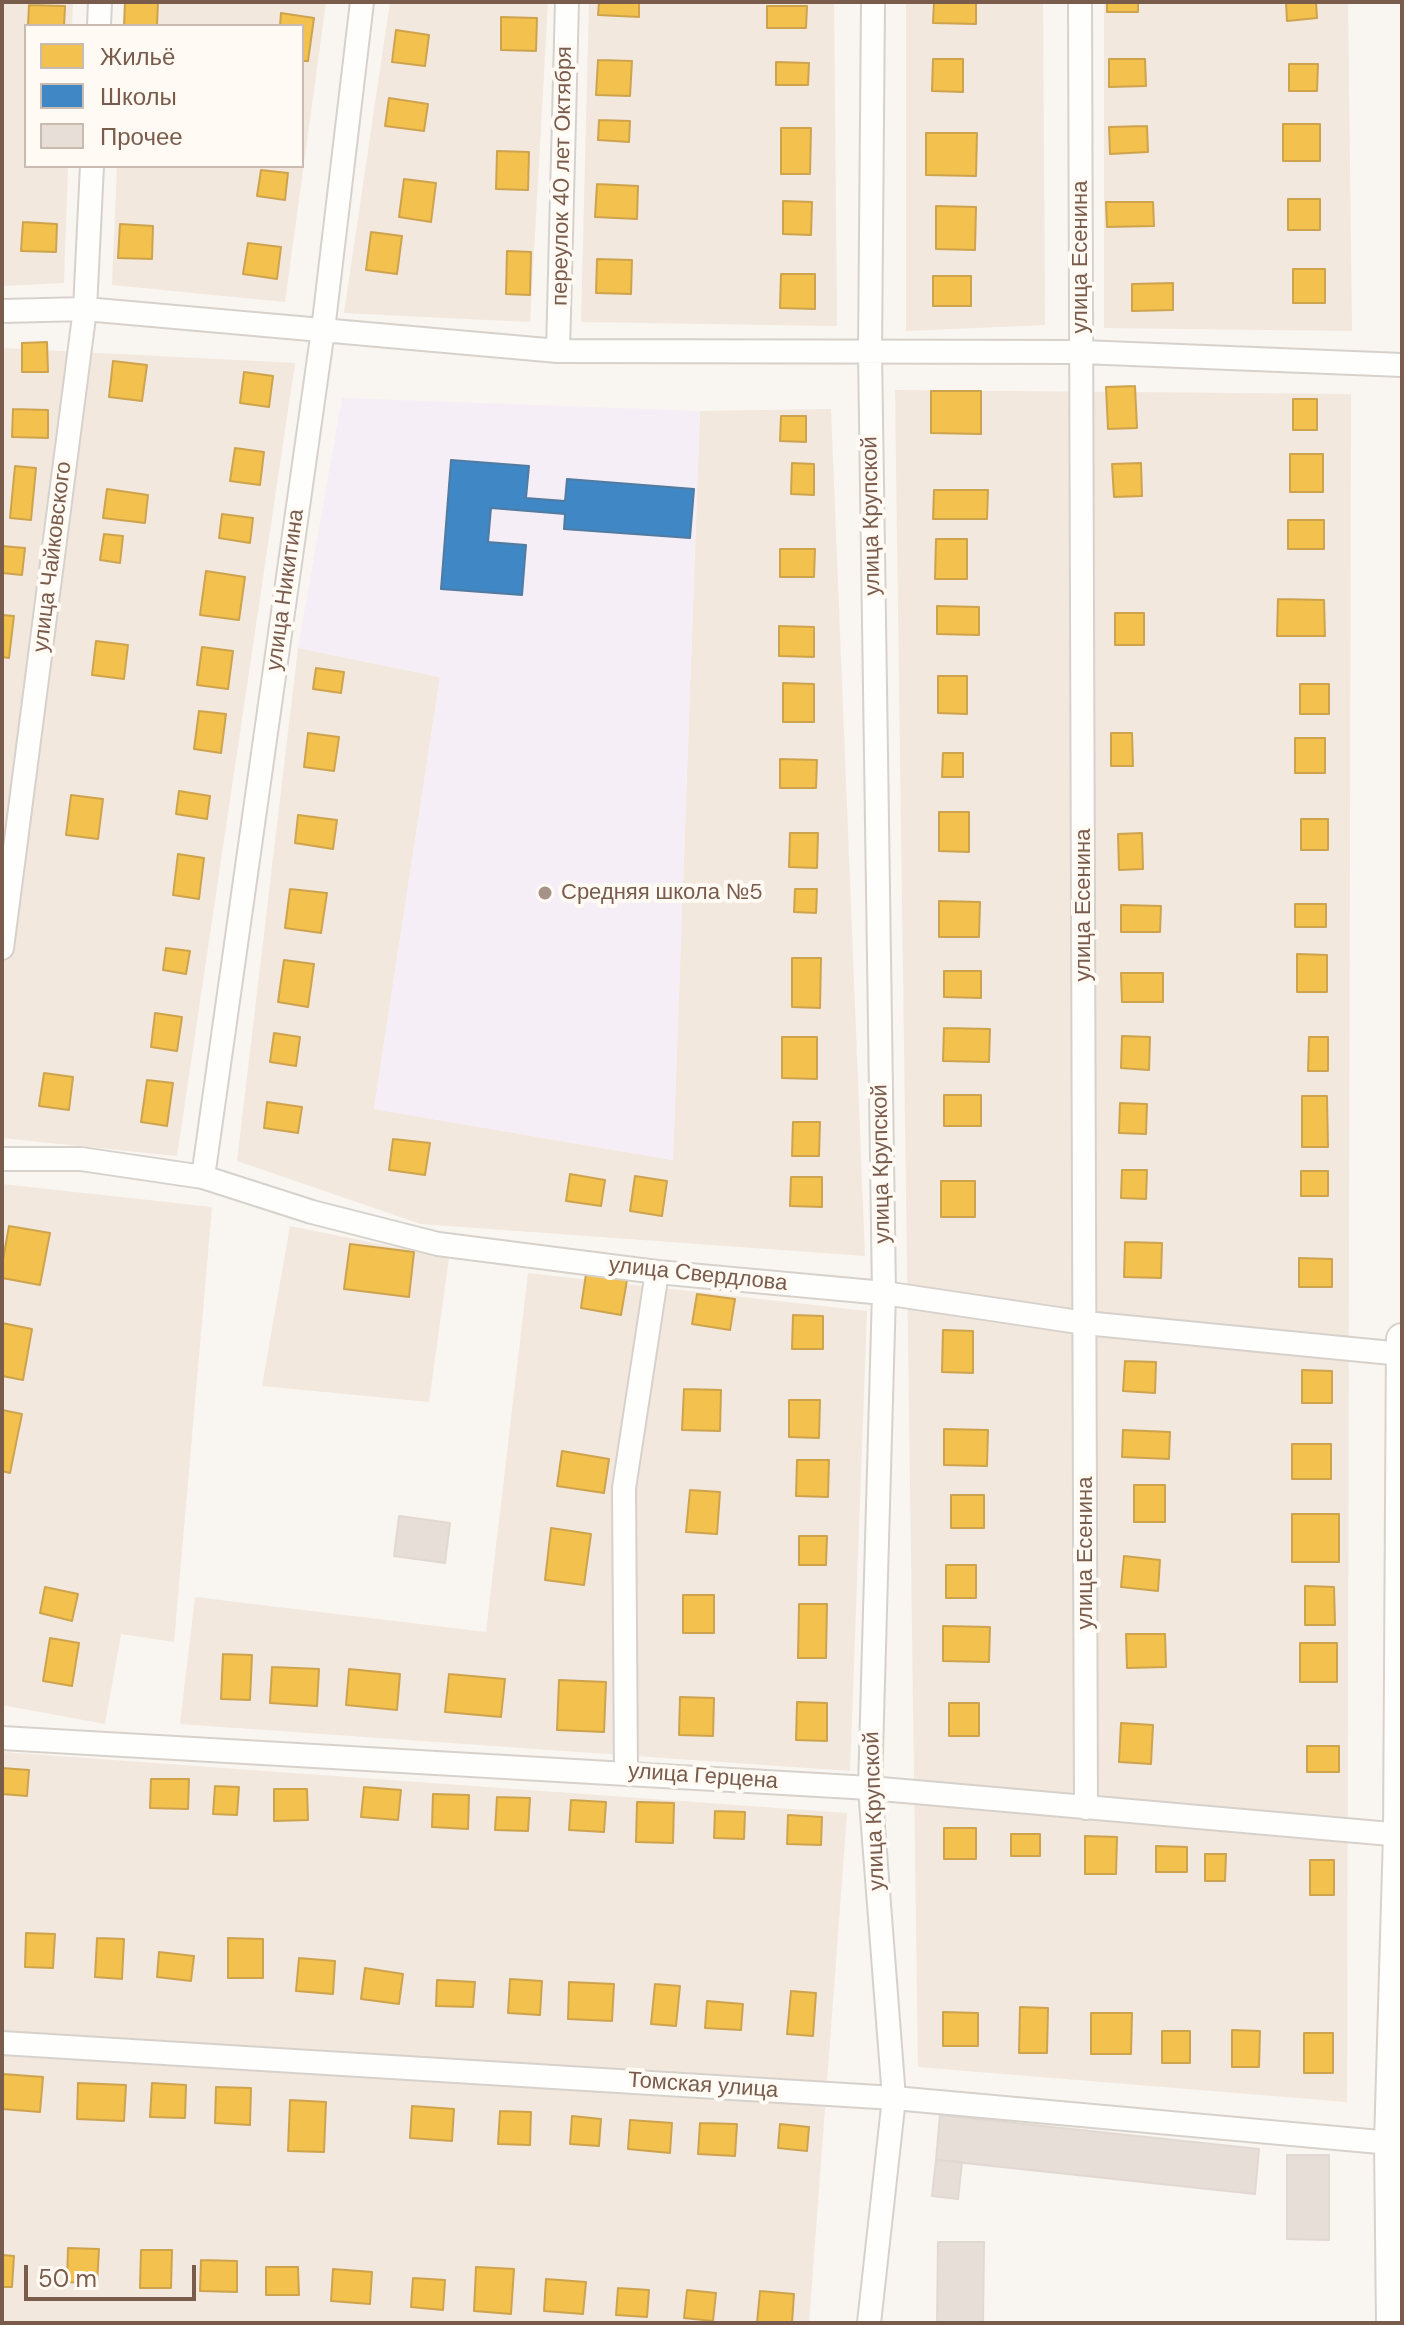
<!DOCTYPE html>
<meta charset="utf-8">
<style>
body{margin:0}
#map{position:relative;width:1404px;height:2325px;overflow:hidden;background:#f9f5f0;font-family:"DM Sans",sans-serif}
canvas{display:block}
.frame{position:absolute;inset:0;border:4px solid #7a5c4d;pointer-events:none}
.legend{position:absolute;left:24px;top:24px;width:280px;height:144px;box-sizing:border-box;background:#fffaf3;border:2px solid #cabbb1;margin:0;padding:10px 14px;list-style:none;font-size:24px;color:#7a5c4d}
.legend li{display:flex;align-items:center;gap:16px;height:40px}
.legend b{width:40px;border:2px solid #cabbb1}
.scale{position:absolute;left:24px;top:2265px;width:172px;height:36px;box-sizing:border-box;border:4px solid #7a5c4d;border-top:0;padding-left:10px;font-size:24px;line-height:28px;white-space:nowrap;color:#7a5c4d;-webkit-text-stroke:6px #fffaf3;paint-order:stroke}
</style>
<div id="map">
<canvas width="1404" height="2325"></canvas>
<div class="frame"></div>
<ul class="legend">
<li><b style="height:22px;background:#f2c14e"></b>Жильё</li>
<li><b style="height:22px;background:#3f88c5"></b>Школы</li>
<li><b style="height:22px;background:#e6ded7"></b>Прочее</li>
</ul>
<div class="scale">50 m</div>
</div>
<script>
const c = document.querySelector('canvas').getContext('2d');
c.lineJoin = 'round';
function paint(path, color) { c.fillStyle = color; c.fill(path, 'evenodd'); }
const poly = rows => new Path2D(rows.map(r => 'M' + r).join(''));
function stroke(path, color, width, dash) { c.strokeStyle = color; c.lineWidth = width; c.lineCap = dash ? 'butt' : 'round'; c.setLineDash(dash || []); c.stroke(path); }
function write(font, color, halo, rows, align = 'center') {
  c.font = font + ' "DM Sans",sans-serif'; c.lineWidth = 8; c.setLineDash([]); c.textBaseline = 'middle'; c.strokeStyle = halo; c.fillStyle = color; for (const [text, x, y, turn = 0] of rows) {
    c.save(); c.translate(x, y); c.rotate((+turn || 0) * Math.PI / 180); c.textAlign = isNaN(turn) ? turn : align; if (halo) c.strokeText(text, 0, 0); c.fillText(text, 0, 0); c.restore();
  }
}
paint(poly([
 [2,2,73,2,72,26,26,26,26,166,68,166,64,283,2,286],
 [124,2,326,2,285,302,112,285,117,166,302,166,302,26,123,26],
 [390,2,548,2,530,322,344,313],
 [589,2,834,2,837,326,581,322],
 [906,2,1043,2,1045,325,906,331],
 [1104,2,1348,2,1352,331,1104,328],
 [2,348,295,363,177,1156,2,1138],
 [895,390,1351,394,1347,2102,918,2067],
 [831,409,865,1256,421,1224,237,1161,298,648,440,677,374,1109,673,1160,700,411],
 [2,1184,212,1207,174,1642,121,1634,105,1724,2,1705],
 [290,1226,449,1258,429,1402,262,1386],
 [528,1273,867,1311,850,1771,180,1724,195,1597,486,1632],
 [2,1752,847,1813,809,2323,2,2323]
]), '#f2e8de');
paint(poly([
 [342,398,700,411,673,1160,374,1109,440,677,298,648]
]), '#f6eef6');
const homes = poly([
 [125,2,158,2,157,26,124,26,125,2],
 [599,2,639,2,639,17,598,15,599,2],
 [934,2,976,2,976,24,933,23,934,2],
 [1107,2,1138,2,1138,12,1107,12,1107,2],
 [1286,2,1316,2,1317,18,1287,21,1286,2],
 [29,5,65,6,64,26,28,26,29,5],
 [767,6,807,6,806,28,767,28,767,6],
 [281,13,314,18,308,61,302,61,302,26,280,26,281,13],
 [501,17,537,18,536,51,501,50,501,17],
 [396,30,429,35,425,66,392,62,396,30],
 [933,59,963,59,963,92,932,91,933,59],
 [1109,59,1145,59,1146,86,1109,87,1109,59],
 [598,60,632,61,630,96,596,95,598,60],
 [776,62,809,63,808,85,776,85,776,62],
 [1289,64,1318,64,1317,91,1289,91,1289,64],
 [389,98,428,104,424,131,385,126,389,98],
 [599,120,630,121,629,142,598,140,599,120],
 [1283,124,1320,124,1320,161,1283,161,1283,124],
 [1147,126,1148,152,1110,154,1109,127,1147,126],
 [781,128,811,128,810,174,781,174,781,128],
 [926,133,977,133,976,176,926,175,926,133],
 [497,151,529,152,528,190,496,189,497,151],
 [261,170,288,173,285,200,257,196,261,170],
 [404,179,436,183,431,222,399,217,404,179],
 [597,184,638,186,637,219,595,217,597,184],
 [1288,199,1320,199,1320,230,1288,230,1288,199],
 [783,201,812,202,811,235,783,234,783,201],
 [1106,202,1153,202,1154,226,1107,227,1106,202],
 [936,206,976,207,975,250,936,249,936,206],
 [23,222,57,224,56,252,21,251,23,222],
 [120,224,153,226,152,259,118,258,120,224],
 [371,232,402,236,397,274,366,270,371,232],
 [248,243,281,247,277,279,243,274,248,243],
 [507,251,531,252,530,295,506,294,507,251],
 [597,259,632,260,631,294,596,293,597,259],
 [1293,269,1325,269,1325,303,1293,303,1293,269],
 [781,274,815,274,815,309,780,308,781,274],
 [933,276,971,276,971,306,933,306,933,276],
 [1173,283,1173,310,1132,311,1132,284,1173,283],
 [47,342,48,372,22,372,22,343,47,342],
 [113,361,147,365,142,401,109,397,113,361],
 [244,372,273,376,269,407,240,403,244,372],
 [1135,386,1137,428,1108,429,1106,387,1135,386],
 [931,391,981,391,981,434,931,433,931,391],
 [1293,399,1317,399,1317,430,1293,430,1293,399],
 [13,409,48,410,48,438,12,437,13,409],
 [781,416,806,416,806,442,780,441,781,416],
 [235,448,264,452,260,485,230,481,235,448],
 [1290,454,1323,454,1323,492,1290,492,1290,454],
 [792,463,814,464,814,495,791,494,792,463],
 [1141,463,1142,496,1114,497,1112,464,1141,463],
 [15,466,36,468,31,520,10,518,15,466],
 [107,489,148,495,145,523,103,518,107,489],
 [934,490,988,490,987,519,933,519,934,490],
 [222,514,253,518,250,543,219,538,222,514],
 [1288,520,1324,520,1324,549,1288,549,1288,520],
 [104,534,123,536,120,563,100,560,104,534],
 [936,539,967,539,967,579,935,579,936,539],
 [2,546,25,548,22,575,2,573,2,546],
 [780,549,815,549,814,577,780,577,780,549],
 [206,571,245,577,239,620,200,615,206,571],
 [1278,599,1324,600,1325,636,1277,636,1278,599],
 [937,606,979,607,979,635,937,634,937,606],
 [1115,613,1144,613,1144,645,1115,645,1115,613],
 [2,615,14,616,9,658,2,657,2,615],
 [779,626,814,627,814,657,779,656,779,626],
 [96,641,128,645,124,679,92,675,96,641],
 [202,647,233,651,228,689,197,685,202,647],
 [316,668,344,672,341,693,313,689,316,668],
 [938,676,967,676,967,714,938,713,938,676],
 [783,683,814,684,814,722,783,722,783,683],
 [1300,684,1329,684,1329,714,1300,714,1300,684],
 [199,711,226,714,221,753,194,749,199,711],
 [308,733,339,737,334,771,304,767,308,733],
 [1111,733,1132,733,1133,766,1111,766,1111,733],
 [1295,738,1325,738,1325,773,1295,773,1295,738],
 [943,753,963,753,963,777,942,777,943,753],
 [780,759,817,760,816,788,780,788,780,759],
 [179,791,210,796,207,819,176,814,179,791],
 [71,795,103,799,98,839,66,835,71,795],
 [939,812,969,812,969,852,939,851,939,812],
 [298,815,337,820,333,849,295,843,298,815],
 [1301,819,1328,819,1328,850,1301,850,1301,819],
 [790,833,818,833,817,868,789,867,790,833],
 [1142,833,1143,869,1119,870,1118,834,1142,833],
 [178,854,204,858,199,899,173,895,178,854],
 [290,889,327,893,321,933,285,928,290,889],
 [795,889,817,889,816,913,794,912,795,889],
 [939,901,980,902,979,937,939,937,939,901],
 [1295,904,1326,904,1326,927,1295,927,1295,904],
 [1121,905,1161,906,1160,932,1121,932,1121,905],
 [166,948,190,951,186,974,163,970,166,948],
 [1297,954,1327,955,1327,992,1297,992,1297,954],
 [792,958,821,958,820,1008,792,1007,792,958],
 [284,960,314,964,308,1007,278,1002,284,960],
 [944,971,981,971,981,998,944,997,944,971],
 [1121,973,1163,973,1163,1002,1122,1002,1121,973],
 [155,1013,182,1017,177,1051,151,1047,155,1013],
 [944,1028,990,1029,989,1062,943,1061,944,1028],
 [274,1033,300,1037,296,1066,270,1062,274,1033],
 [1122,1036,1150,1037,1149,1070,1121,1068,1122,1036],
 [782,1037,817,1037,817,1079,782,1078,782,1037],
 [1309,1037,1328,1037,1328,1071,1308,1071,1309,1037],
 [44,1073,73,1077,69,1110,39,1106,44,1073],
 [147,1080,173,1083,167,1126,141,1122,147,1080],
 [944,1095,981,1095,981,1126,944,1126,944,1095],
 [1302,1096,1327,1096,1328,1147,1302,1147,1302,1096],
 [267,1102,302,1107,298,1133,264,1128,267,1102],
 [1120,1103,1147,1104,1146,1134,1119,1133,1120,1103],
 [793,1122,820,1122,819,1156,792,1156,793,1122],
 [393,1139,430,1143,425,1175,389,1170,393,1139],
 [1122,1170,1147,1170,1146,1199,1121,1198,1122,1170],
 [1301,1171,1328,1171,1328,1196,1301,1196,1301,1171],
 [570,1174,605,1180,601,1206,566,1201,570,1174],
 [635,1176,667,1181,662,1216,630,1211,635,1176],
 [791,1177,822,1177,822,1207,790,1206,791,1177],
 [941,1181,975,1181,975,1217,941,1217,941,1181],
 [9,1226,50,1233,40,1285,2,1278,2,1265,9,1226],
 [1125,1242,1162,1243,1161,1278,1124,1277,1125,1242],
 [350,1244,414,1252,409,1297,344,1289,350,1244],
 [1299,1258,1332,1259,1332,1287,1299,1287,1299,1258],
 [586,1274,627,1280,621,1315,581,1308,586,1274],
 [697,1294,735,1299,730,1330,692,1324,697,1294],
 [793,1315,823,1316,823,1349,792,1349,793,1315],
 [2,1323,32,1329,23,1380,2,1376,2,1323],
 [943,1330,973,1331,973,1373,942,1372,943,1330],
 [1125,1361,1156,1362,1155,1393,1123,1391,1125,1361],
 [1302,1370,1332,1371,1332,1403,1302,1403,1302,1370],
 [684,1389,721,1390,720,1431,682,1430,684,1389],
 [789,1400,820,1400,819,1438,789,1437,789,1400],
 [2,1410,22,1414,10,1473,2,1471,2,1410],
 [944,1429,988,1430,987,1466,944,1465,944,1429],
 [1123,1430,1170,1432,1169,1459,1122,1457,1123,1430],
 [1292,1444,1331,1444,1331,1479,1292,1479,1292,1444],
 [562,1451,609,1459,604,1493,557,1486,562,1451],
 [797,1460,829,1460,828,1497,796,1496,797,1460],
 [1134,1485,1165,1485,1165,1522,1134,1522,1134,1485],
 [690,1490,720,1492,717,1534,686,1532,690,1490],
 [951,1495,984,1495,984,1528,951,1528,951,1495],
 [1292,1514,1339,1514,1339,1562,1292,1562,1292,1514],
 [551,1528,591,1534,584,1585,545,1580,551,1528],
 [799,1536,827,1536,826,1565,799,1565,799,1536],
 [1124,1556,1160,1560,1158,1591,1121,1587,1124,1556],
 [946,1565,976,1565,976,1598,946,1598,946,1565],
 [1305,1586,1334,1587,1335,1625,1305,1625,1305,1586],
 [45,1587,78,1594,72,1621,40,1613,45,1587],
 [683,1595,714,1595,714,1633,683,1633,683,1595],
 [799,1604,827,1604,826,1658,798,1658,799,1604],
 [943,1626,990,1627,989,1662,943,1661,943,1626],
 [1126,1634,1165,1634,1166,1667,1127,1668,1126,1634],
 [50,1638,79,1643,72,1686,43,1681,50,1638],
 [1300,1643,1337,1643,1337,1682,1300,1682,1300,1643],
 [223,1654,252,1655,250,1700,221,1699,223,1654],
 [272,1667,319,1669,317,1706,270,1703,272,1667],
 [349,1669,400,1674,397,1710,346,1705,349,1669],
 [449,1674,505,1679,501,1717,445,1712,449,1674],
 [559,1680,606,1682,604,1732,557,1730,559,1680],
 [680,1697,714,1698,713,1736,679,1735,680,1697],
 [797,1702,827,1703,827,1741,796,1740,797,1702],
 [949,1703,979,1703,979,1736,949,1736,949,1703],
 [1121,1723,1153,1725,1151,1764,1119,1762,1121,1723],
 [1307,1746,1339,1746,1339,1772,1307,1772,1307,1746],
 [2,1768,29,1770,27,1796,2,1794,2,1768],
 [151,1779,189,1779,188,1809,150,1808,151,1779],
 [215,1786,239,1787,237,1815,213,1814,215,1786],
 [364,1787,401,1790,398,1820,361,1817,364,1787],
 [274,1789,307,1789,308,1820,274,1821,274,1789],
 [433,1794,469,1795,468,1829,432,1827,433,1794],
 [497,1797,530,1798,528,1831,495,1830,497,1797],
 [571,1800,606,1802,604,1832,569,1830,571,1800],
 [637,1802,674,1803,673,1843,636,1842,637,1802],
 [715,1811,745,1812,744,1839,714,1838,715,1811],
 [788,1815,822,1817,821,1845,787,1844,788,1815],
 [944,1828,976,1828,976,1859,944,1859,944,1828],
 [1011,1834,1040,1834,1040,1856,1011,1856,1011,1834],
 [1085,1836,1117,1837,1116,1874,1085,1874,1085,1836],
 [1156,1846,1187,1847,1187,1872,1156,1872,1156,1846],
 [1205,1854,1226,1854,1225,1881,1205,1881,1205,1854],
 [1310,1860,1334,1860,1334,1895,1310,1895,1310,1860],
 [26,1933,55,1934,53,1968,25,1967,26,1933],
 [97,1938,124,1939,122,1979,95,1977,97,1938],
 [228,1938,263,1939,263,1978,228,1978,228,1938],
 [159,1952,194,1956,191,1981,157,1977,159,1952],
 [299,1958,335,1961,333,1994,296,1991,299,1958],
 [365,1968,403,1974,399,2004,361,1999,365,1968],
 [510,1979,542,1981,540,2015,508,2013,510,1979],
 [437,1980,475,1982,473,2007,436,2006,437,1980],
 [569,1982,614,1984,612,2021,568,2019,569,1982],
 [655,1984,680,1986,676,2026,651,2024,655,1984],
 [791,1991,816,1993,813,2036,787,2034,791,1991],
 [707,2001,743,2004,741,2030,705,2028,707,2001],
 [1020,2007,1048,2008,1047,2053,1019,2053,1020,2007],
 [943,2012,978,2013,978,2046,943,2046,943,2012],
 [1091,2013,1132,2013,1131,2054,1091,2054,1091,2013],
 [1232,2030,1260,2031,1259,2067,1232,2067,1232,2030],
 [1162,2031,1190,2031,1190,2063,1162,2063,1162,2031],
 [1304,2033,1333,2033,1333,2073,1304,2073,1304,2033],
 [3,2074,43,2077,40,2112,2,2109,3,2074],
 [78,2083,126,2085,124,2121,77,2119,78,2083],
 [152,2083,186,2085,185,2118,150,2117,152,2083],
 [216,2087,251,2088,250,2125,215,2123,216,2087],
 [290,2100,326,2102,324,2152,288,2151,290,2100],
 [412,2106,454,2109,452,2141,410,2138,412,2106],
 [500,2111,531,2112,530,2145,498,2144,500,2111],
 [572,2116,601,2119,599,2146,570,2144,572,2116],
 [630,2120,672,2123,670,2153,628,2149,630,2120],
 [700,2123,737,2124,735,2156,698,2154,700,2123],
 [780,2124,809,2127,807,2151,778,2148,780,2124],
 [68,2248,99,2249,97,2284,67,2282,68,2248],
 [141,2250,172,2250,171,2288,140,2288,141,2250],
 [2,2255,14,2256,12,2287,2,2287,2,2255],
 [201,2260,237,2261,237,2292,200,2291,201,2260],
 [266,2267,298,2267,299,2295,266,2295,266,2267],
 [476,2267,514,2269,511,2314,474,2311,476,2267],
 [333,2269,372,2272,370,2304,331,2301,333,2269],
 [413,2278,445,2280,443,2310,411,2307,413,2278],
 [546,2279,586,2282,583,2314,544,2311,546,2279],
 [618,2288,649,2290,647,2317,616,2315,618,2288],
 [687,2290,716,2293,713,2321,684,2318,687,2290],
 [760,2291,794,2294,792,2323,757,2323,760,2291]
]);
paint(homes, '#f2c14e');
stroke(homes, '#cea34e', 2);
const schools = poly([
 [451,460,529,466,526,498,565,501,567,479,694,489,690,538,564,529,565,514,491,508,488,542,526,545,522,595,441,589,451,460]
]);
paint(schools, '#3f88c5');
stroke(schools, '#517ba1', 2);
const building = poly([
 [399,1516,450,1523,445,1563,394,1556,399,1516],
 [940,2115,1259,2149,1255,2194,936,2160,940,2115],
 [1287,2155,1329,2155,1329,2240,1287,2239,1287,2155],
 [936,2160,962,2162,958,2199,932,2196,936,2160],
 [938,2242,984,2242,983,2322,1057,2323,937,2323,938,2242]
]);
paint(building, '#e6ded7');
stroke(building, '#e2d8d2', 2);
const minor = poly([
 [1080,2,1086,1808],
 [99,26,100,2],
 [2,311,85,309,558,351,1082,352,1402,365],
 [558,351,567,2],
 [2,948,85,309,92,166],
 [2,1159,81,1159,203,1177,312,1212,438,1244,657,1272,884,1293,1085,1323,1402,1354],
 [203,1177,323,330,362,2],
 [2,1738,870,1788,1402,1835],
 [626,1773,624,1488,657,1272],
 [2,2043,894,2098,1402,2144],
 [869,2323,894,2098,870,1788,884,1293,870,352,873,2]
]);
const secondary = poly([
 [1392,2323,1390,2143,1399,1835,1402,1339]
]);
stroke(minor, '#d7d1cb', 26);
stroke(secondary, '#d9d2cb', 34);
stroke(minor, '#fefefd', 22);
stroke(secondary, '#fefefd', 30);
for (const [x, y, r, color] of [
 [545,893,8,"#a69286"]
]) { const dot = new Path2D(); dot.arc(x, y, r, 0, 2 * Math.PI); c.fillStyle = color; c.fill(dot); stroke(dot, '#fffaf3', 3); }
write('22px', '#7a5c4d', '#fffaf3', [
 ["переулок 40 лет Октября",563,176,-89],
 ["улица Есенина",1081,257,-90],
 ["улица Крупской",872,516,-91],
 ["улица Чайковского",53,557,-83],
 ["улица Никитина",286,590,-82],
 ["улица Есенина",1084,905,-90],
 ["улица Крупской",882,1164,-91],
 ["улица Свердлова",698,1275,6],
 ["улица Есенина",1086,1553,-90],
 ["улица Герцена",703,1777,4],
 ["улица Крупской",875,1811,-92],
 ["Томская улица",703,2086,4]
]);
write('22px', '#7a5c4d', '#fffaf3', [
 ["Средняя школа №5",561,893]
], 'left');
</script>
